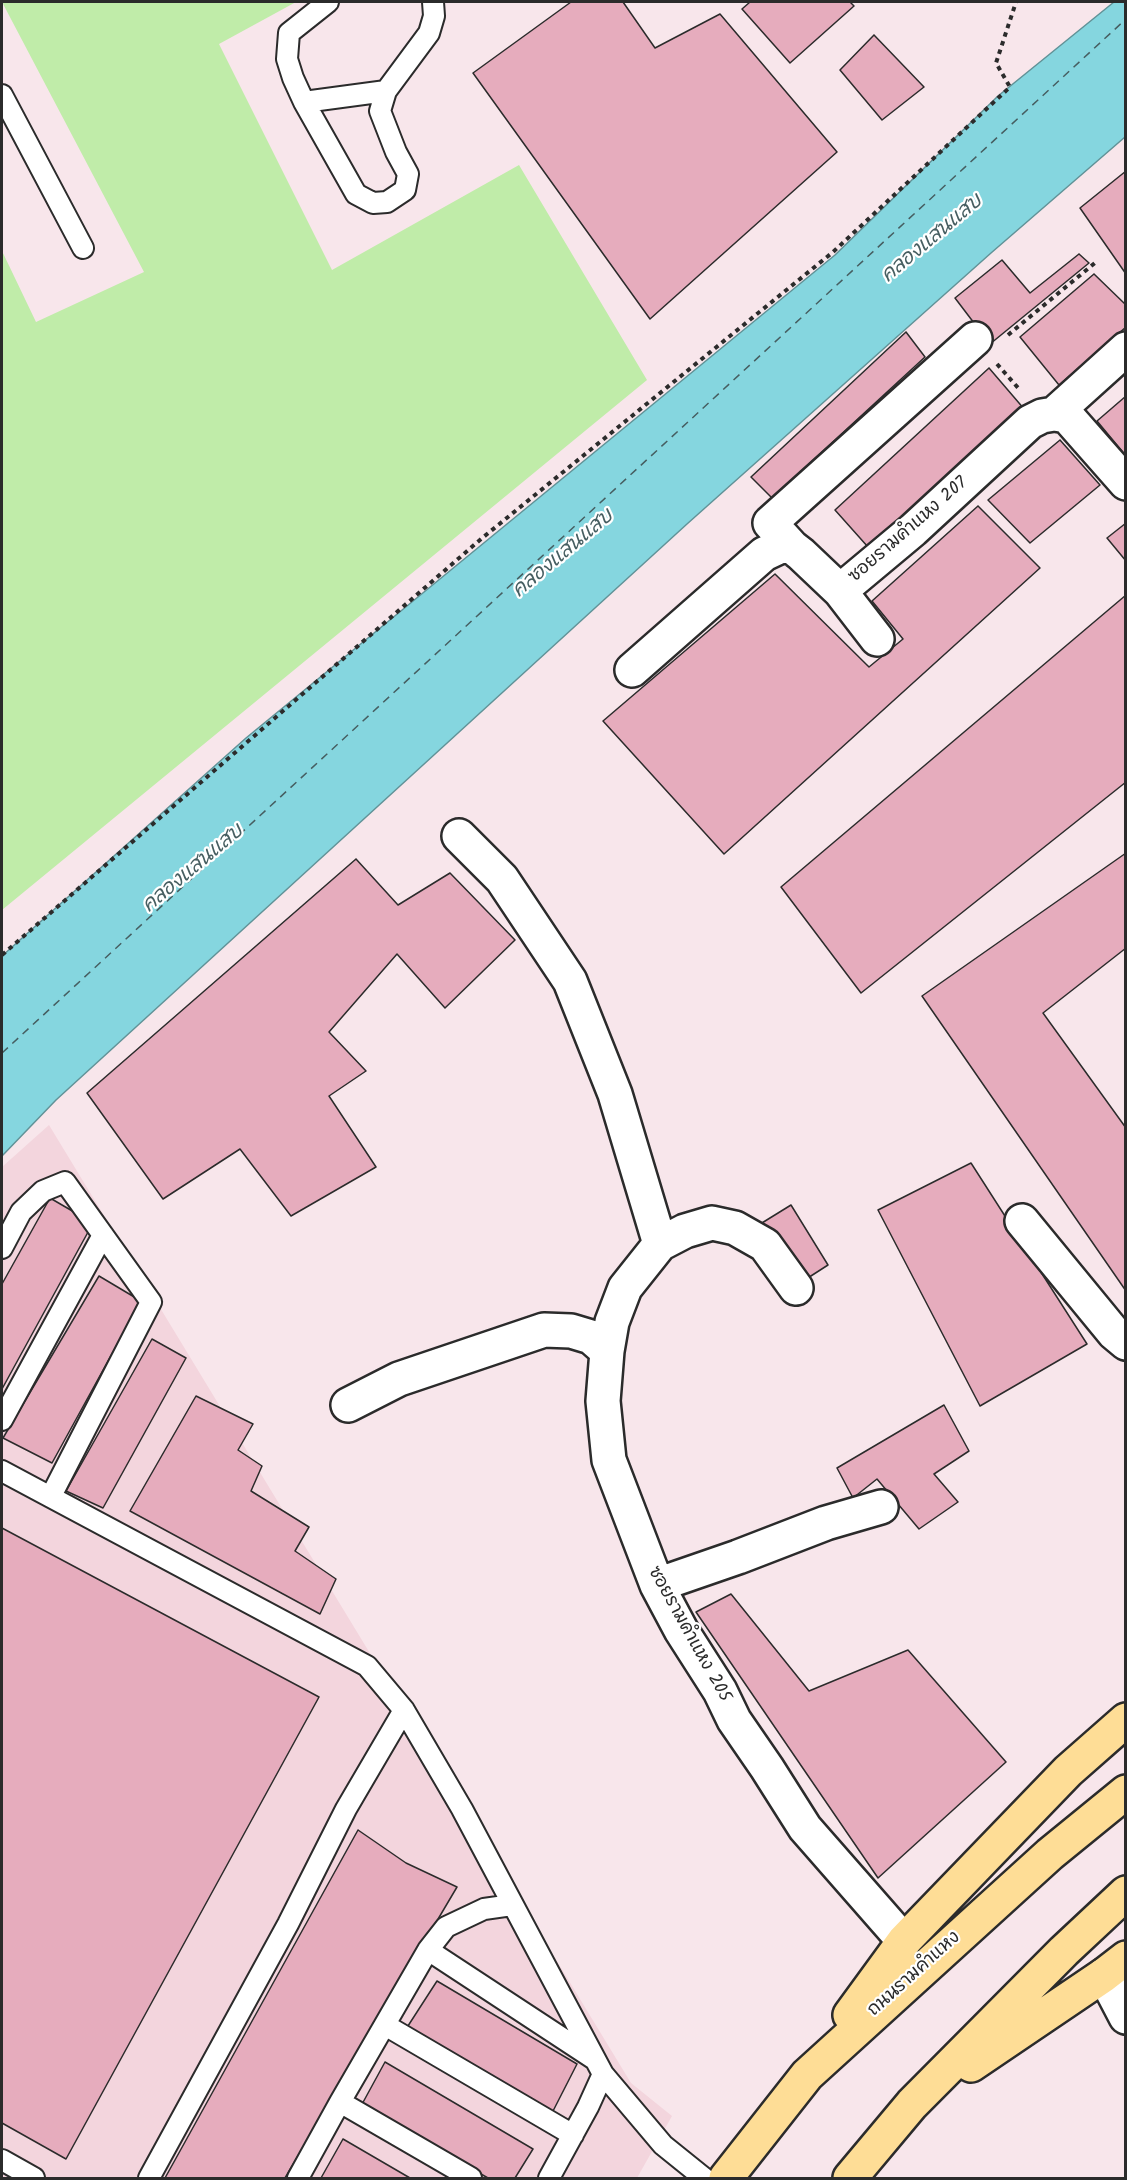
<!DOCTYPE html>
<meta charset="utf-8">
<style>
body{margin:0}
#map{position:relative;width:1127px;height:2180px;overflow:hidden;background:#f8e6eb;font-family:Kalam,sans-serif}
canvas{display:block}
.frame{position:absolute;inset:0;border:3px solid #2b2b2b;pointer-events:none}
</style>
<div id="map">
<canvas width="1127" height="2180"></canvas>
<div class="frame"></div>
</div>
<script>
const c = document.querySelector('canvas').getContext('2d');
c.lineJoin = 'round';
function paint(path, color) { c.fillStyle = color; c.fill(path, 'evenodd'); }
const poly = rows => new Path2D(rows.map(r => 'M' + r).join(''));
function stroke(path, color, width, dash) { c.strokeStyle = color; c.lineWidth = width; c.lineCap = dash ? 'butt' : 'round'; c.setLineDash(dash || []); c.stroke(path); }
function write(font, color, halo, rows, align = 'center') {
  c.font = font + ' Kalam,"Playpen Sans Thai",sans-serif'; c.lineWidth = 4.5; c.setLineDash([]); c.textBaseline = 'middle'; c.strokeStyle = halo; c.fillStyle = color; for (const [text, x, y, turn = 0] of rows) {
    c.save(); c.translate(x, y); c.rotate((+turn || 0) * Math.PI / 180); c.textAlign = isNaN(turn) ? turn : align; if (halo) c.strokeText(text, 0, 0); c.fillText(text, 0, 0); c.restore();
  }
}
paint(poly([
 [49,1125,631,2083,672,2116,637,2178,2,2178,2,1167]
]), '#f3d5dd');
paint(poly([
 [2,2,296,2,219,44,332,270,519,165,647,380,2,910,2,251,36,322,144,272]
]), '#c0eca9');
const water = poly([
 [1114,2,1125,2,1125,137,991,253,687,524,56,1100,2,1156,2,956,246,738,835,255,998,96,1114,2]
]);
paint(water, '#85d6df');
stroke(water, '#619297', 1.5);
stroke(poly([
 [2,1053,1126,19]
]), '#465e61', 1.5, [8, 6]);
const building = poly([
 [571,2,623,2,655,48,720,14,837,152,650,319,473,73,571,2],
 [750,2,850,2,854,6,790,63,742,9,750,2],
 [874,35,924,87,882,120,840,70,874,35],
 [1126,171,1126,274,1080,208,1126,171],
 [1079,254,1089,263,990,344,955,298,1002,260,1030,293,1079,254],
 [1094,274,1126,305,1126,327,1059,385,1020,337,1094,274],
 [906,332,925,357,772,498,751,477,906,332],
 [989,368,1025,410,868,547,835,510,989,368],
 [1126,396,1126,456,1097,421,1126,396],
 [1060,440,1100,485,1030,543,988,500,1060,440],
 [978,506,1040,568,724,854,603,721,775,574,869,667,903,639,872,601,978,506],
 [1126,523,1126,561,1107,538,1126,523],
 [1126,595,1126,782,861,993,781,887,1126,595],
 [1126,853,1126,948,1043,1013,1126,1128,1126,1291,922,996,1126,853],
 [356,859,398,905,450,873,515,940,445,1008,397,954,329,1032,366,1071,329,1096,376,1167,291,1216,240,1149,163,1199,87,1093,356,859],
 [971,1163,1087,1344,980,1406,878,1210,971,1163],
 [50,1198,93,1223,2,1389,2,1284,50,1198],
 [791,1205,828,1265,800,1283,757,1226,791,1205],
 [99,1276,141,1301,52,1463,3,1438,99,1276],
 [152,1339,186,1358,103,1508,66,1491,152,1339],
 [196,1396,253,1424,238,1450,262,1466,251,1491,309,1527,295,1551,336,1579,320,1614,130,1511,196,1396],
 [944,1405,969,1451,934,1474,958,1502,919,1529,877,1479,853,1498,837,1468,944,1405],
 [2,1528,319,1697,66,2159,2,2123,2,1528],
 [731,1594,809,1691,908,1650,1006,1762,878,1878,696,1612,731,1594],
 [358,1830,406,1863,457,1887,285,2178,165,2178,358,1830],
 [437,1981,577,2064,552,2113,406,2029,437,1981],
 [385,2062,533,2149,515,2178,488,2178,361,2106,385,2062],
 [343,2139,410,2178,321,2178,343,2139]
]);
paint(building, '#e6acbd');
stroke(building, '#2b2b2b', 1.5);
const lane = poly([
 [328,2,289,33,287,59,293,78,304,102,356,194,373,203,387,202,405,190,408,174,396,152,380,111,386,91,429,33,434,16,433,2],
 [2,95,83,248],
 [304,102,386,91],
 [2,1248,21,1212,43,1191,65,1182,151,1302,51,1496],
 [2,1420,103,1235],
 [2,1471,367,1666,404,1710,462,1809,603,2074,663,2145,704,2178],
 [428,1950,594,2059],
 [385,2025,573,2135],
 [340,2102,471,2178],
 [2,2160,34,2178],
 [149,2178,288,1924,346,1809,404,1710],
 [298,2178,340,2102,428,1950,446,1927,484,1909,512,1905],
 [549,2178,588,2107,603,2074]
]);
const street = poly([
 [1054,414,1126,349],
 [792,547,770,523,975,339],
 [840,591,877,639],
 [632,670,764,554,781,546,792,547,801,554,840,591,913,530,1030,422,1042,416,1054,414,1067,416,1126,483],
 [459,836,502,879,570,981,615,1094,660,1244],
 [1022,1221,1114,1333,1126,1343],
 [796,1288,765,1245,735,1228,712,1223,685,1231,660,1244,625,1288,612,1322,607,1351,603,1401,609,1460,657,1585,681,1630,720,1691,734,1720,767,1768,805,1828,904,1941],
 [348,1405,399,1379,544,1330,571,1331,591,1337,607,1351],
 [657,1585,738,1557,826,1523,881,1507],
 [1104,1975,1126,2017]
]);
const primary = poly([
 [850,2015,904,1941,1068,1771,1126,1720],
 [971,2065,1104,1975,1126,1958],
 [726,2178,807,2075,1050,1854,1126,1792],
 [850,2178,912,2104,1064,1951,1126,1893]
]);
stroke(lane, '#2b2b2b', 24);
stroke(street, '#2b2b2b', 38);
stroke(primary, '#2b2b2b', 38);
stroke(poly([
 [1008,335,1096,262],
 [997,364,1020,390],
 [2,955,481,539,833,252,1010,87,996,63,1016,2]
]), '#2b2b2b', 4, [4.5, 4.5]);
stroke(lane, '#fff', 20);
stroke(street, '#fff', 33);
stroke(primary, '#fedd96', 33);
write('18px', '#2b2b2b', '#fff', [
 ["ซอยรามคำแหง 207",909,531,-41],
 ["ซอยรามคำแหง 205",688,1635,61],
 ["ถนนรามคำแหง",915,1975,-42]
]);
write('italic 20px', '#465e61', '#fff', [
 ["คลองแสนแสบ",933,240,-40],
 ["คลองแสนแสบ",564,555,-40],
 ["คลองแสนแสบ",194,870,-40]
]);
</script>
